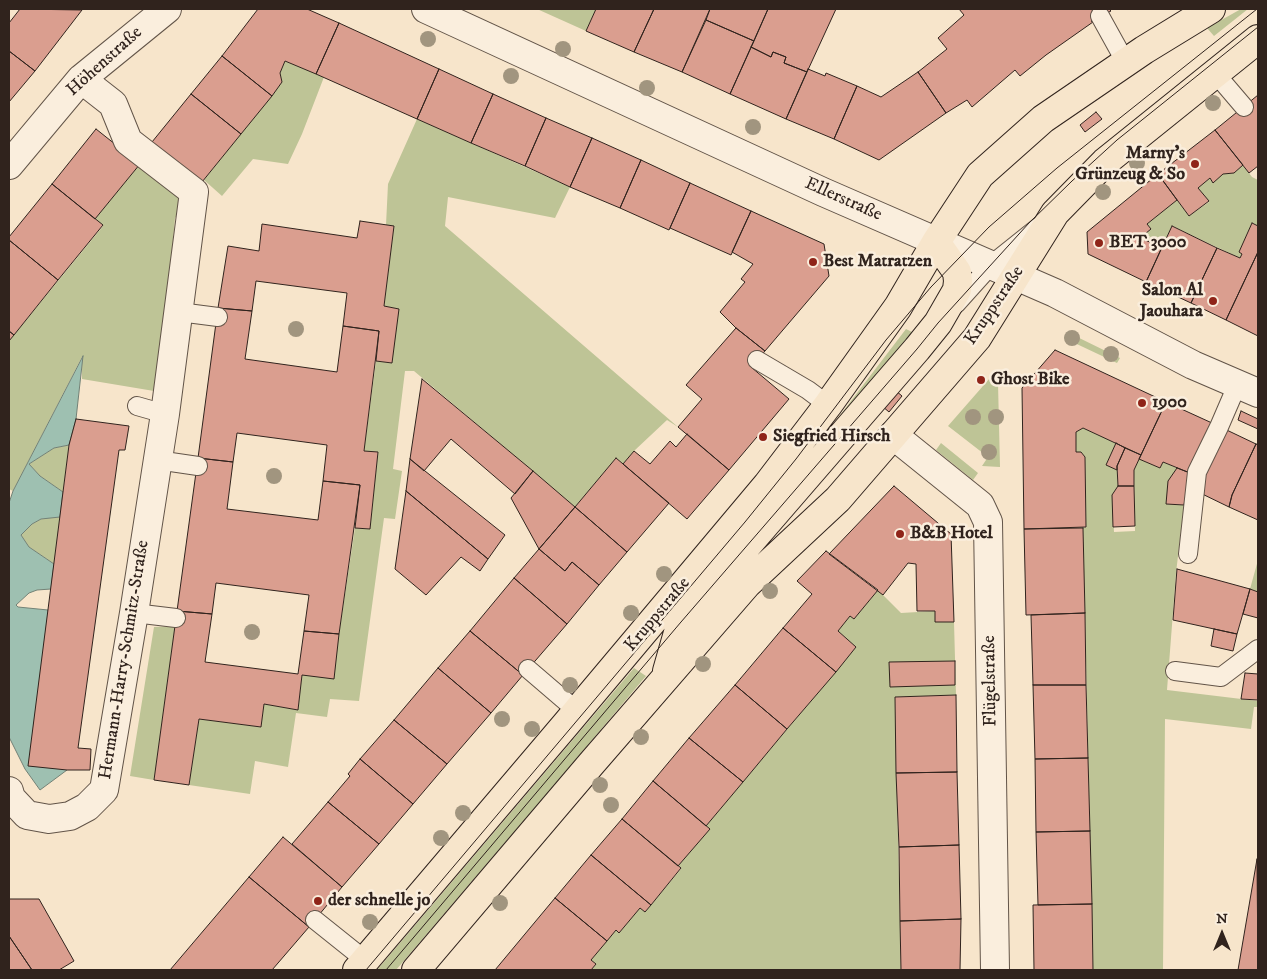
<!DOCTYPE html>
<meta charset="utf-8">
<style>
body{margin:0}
#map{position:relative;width:1267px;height:979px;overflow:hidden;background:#f7e5cb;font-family:"IM FELL DW Pica",serif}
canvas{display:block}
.frame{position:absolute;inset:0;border:10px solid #30231d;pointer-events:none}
.north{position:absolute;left:1197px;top:909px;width:50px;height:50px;-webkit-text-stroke:4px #faeedd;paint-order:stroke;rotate:0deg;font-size:14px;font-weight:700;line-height:20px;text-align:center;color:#30231d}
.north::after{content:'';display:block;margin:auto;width:18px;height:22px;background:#30231d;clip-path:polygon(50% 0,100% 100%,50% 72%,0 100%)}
</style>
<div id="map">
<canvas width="1267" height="979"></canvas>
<div class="frame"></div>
<div class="north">N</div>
</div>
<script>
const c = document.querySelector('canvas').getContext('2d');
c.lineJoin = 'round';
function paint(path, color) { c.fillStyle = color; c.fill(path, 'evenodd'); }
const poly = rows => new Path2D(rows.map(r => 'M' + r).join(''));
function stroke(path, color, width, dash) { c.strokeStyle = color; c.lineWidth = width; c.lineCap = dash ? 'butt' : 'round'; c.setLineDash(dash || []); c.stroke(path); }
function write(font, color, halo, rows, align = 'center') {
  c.font = font + ' "IM FELL DW Pica",serif'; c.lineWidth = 5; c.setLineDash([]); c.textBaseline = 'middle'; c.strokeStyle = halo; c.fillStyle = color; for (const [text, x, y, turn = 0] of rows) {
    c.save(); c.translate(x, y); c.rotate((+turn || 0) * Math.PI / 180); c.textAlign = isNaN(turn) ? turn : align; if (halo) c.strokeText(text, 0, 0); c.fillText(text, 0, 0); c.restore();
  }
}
paint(poly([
 [537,9,596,9,586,31],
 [1241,9,1248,9,1214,36,1207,28],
 [285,61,324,77,302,134,288,164,253,159,222,196,204,180,282,82,280,73],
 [417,119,570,187,555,218,448,197,445,226,678,427,667,420,634,451,623,464,616,458,575,507,414,371,405,371,393,469,402,471,395,519,384,518,359,701,330,699,327,717,296,713,288,767,255,761,250,794,189,785,199,719,261,727,264,704,298,710,302,675,339,634,355,528,370,529,378,452,364,451,376,361,392,363,398,309,384,306,394,227,386,225,388,184],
 [140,164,187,204,175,218,170,276,154,391,82,379,82,357,13,491,9,489,9,341,103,226,95,219],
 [1243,165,1252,177,1258,180,1258,226,1252,223,1239,252,1242,254,1240,258,1172,226,1162,247,1140,238,1151,229,1147,224,1177,200,1189,216,1209,202,1198,188,1210,178,1213,182,1223,174,1234,173],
 [906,329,916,334,815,448],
 [1067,332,1120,358,1117,363,1064,338],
 [990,378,993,378,998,383,1000,467,982,466,988,457,948,426],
 [1083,428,1116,443,1106,465,1117,470,1118,486,1112,495,1114,532,1135,531,1134,470,1139,459,1160,468,1163,462,1177,468,1166,504,1184,505,1176,573,1167,690,1258,701,1258,707,1254,707,1251,729,1165,719,1163,970,1093,970,1083,528,1086,527,1085,457,1081,452,1076,452,1076,432],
 [941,443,978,473,973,480,936,450],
 [69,445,63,492,40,476,29,464,54,448],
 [50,517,60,517,54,564,29,547,21,535,32,524,41,519],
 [1258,560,1258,592,1250,589],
 [878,590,901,613,935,611,935,622,954,622,956,695,895,697,901,970,591,970,596,964,591,960,616,930,619,933,640,908,645,912,651,905,681,869,678,866,709,829,706,826,856,647,838,631,850,616,854,619],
 [175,626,154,780,130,776,154,627],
 [634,668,646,676,549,791,396,970,377,970]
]), '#bec496');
const water = poly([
 [83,356,76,419,69,445,54,448,29,464,40,476,63,492,60,517,41,519,32,524,21,535,29,547,54,564,51,589,37,590,29,593,16,605,18,607,48,610,67,770,40,790,25,769,9,737,9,503,13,491,83,356]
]);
paint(water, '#9ec0b1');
stroke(water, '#728176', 1);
const building = poly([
 [20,9,82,10,35,71,9,51,9,23,20,9],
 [258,9,307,9,339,23,316,74,285,61,280,73,282,82,272,96,222,56,258,9],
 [596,9,654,9,634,52,586,31,596,9],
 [654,9,710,9,682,72,634,52,654,9],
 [710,9,768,9,754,41,706,20,710,9],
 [768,9,836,9,807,72,784,63,786,57,773,52,771,57,751,47,768,9],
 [959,9,1109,9,1111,11,1091,21,1093,22,1046,55,1020,76,1015,70,972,107,967,100,946,113,918,72,947,49,938,38,964,15,959,9],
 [706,20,754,41,730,94,682,72,706,20],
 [339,23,439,69,417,119,316,74,339,23],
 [751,47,771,57,773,52,786,57,784,63,807,72,786,119,730,94,751,47],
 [9,51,35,71,9,102,9,51],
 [222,56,272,96,241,134,191,94,222,56],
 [439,69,493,94,471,143,417,119,439,69],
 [808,69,825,76,826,73,857,86,834,139,786,119,808,69],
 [918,72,946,113,879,160,834,139,857,86,881,97,918,72],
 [191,94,241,134,202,182,152,142,191,94],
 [493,94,546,118,525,166,471,143,493,94],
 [1258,95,1258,166,1249,173,1215,130,1258,95],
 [1096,112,1102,119,1085,132,1080,125,1096,112],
 [546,118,592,138,570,187,525,166,546,118],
 [96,129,140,164,95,219,52,184,96,129],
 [1215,130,1243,165,1234,173,1223,174,1213,183,1210,178,1198,188,1209,201,1189,216,1158,174,1215,130],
 [592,138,641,160,620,208,570,187,592,138],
 [641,160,690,183,669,230,620,208,641,160],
 [1158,174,1177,200,1147,224,1151,229,1140,238,1162,247,1146,282,1088,254,1087,232,1158,174],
 [690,183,751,211,731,255,670,228,690,183],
 [52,184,103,225,58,280,9,240,9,237,52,184],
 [751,211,824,244,829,276,765,351,736,328,720,312,745,282,741,279,753,264,732,252,751,211],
 [360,221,394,226,384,306,399,309,392,363,376,361,379,331,343,326,347,293,256,281,252,311,218,308,228,246,259,251,262,224,357,238,360,221],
 [1252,223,1258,226,1258,252,1226,320,1191,303,1217,248,1240,258,1242,254,1239,252,1252,223],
 [1172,226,1217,248,1191,303,1146,282,1172,226],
 [9,240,58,280,14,335,9,331,9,240],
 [1258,252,1258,336,1226,320,1258,252],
 [218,308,252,311,245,359,337,372,343,326,379,331,364,451,378,452,370,529,355,528,360,485,323,481,327,445,237,433,233,462,198,458,218,308],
 [736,328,765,351,751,367,789,399,729,470,678,427,702,399,686,385,736,328],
 [9,331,14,335,9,341,9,331],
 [1055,350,1166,402,1141,455,1083,428,1076,432,1076,452,1081,452,1085,457,1086,527,1024,529,1022,388,1055,350],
 [422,379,533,471,515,494,451,439,424,471,410,459,422,379],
 [895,390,902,396,889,412,882,406,895,390],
 [1166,402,1212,423,1190,473,1163,462,1160,468,1139,459,1166,402],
 [1241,411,1258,419,1258,429,1238,420,1241,411],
 [76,419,129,426,125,450,119,450,78,748,91,749,90,770,67,770,28,766,69,445,76,419],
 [1212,423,1256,444,1232,495,1229,507,1194,490,1212,423],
 [687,434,729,470,687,519,623,464,634,451,650,464,670,441,676,447,687,434],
 [1116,443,1125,448,1117,466,1117,470,1106,465,1116,443],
 [1256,444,1258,445,1258,520,1229,507,1232,495,1256,444],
 [1125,448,1141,455,1134,470,1134,486,1118,486,1117,466,1125,448],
 [198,458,233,462,227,509,318,520,323,481,360,485,339,634,304,631,309,595,216,583,212,614,177,611,198,458],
 [616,458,669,503,627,552,575,507,616,458],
 [410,459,505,535,488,559,406,491,410,459],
 [1177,468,1190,473,1184,505,1166,504,1168,481,1177,468],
 [533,471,575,507,539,549,511,498,533,471],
 [894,486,951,534,954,622,935,622,935,611,917,611,916,564,908,563,883,595,829,554,894,486],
 [1118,486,1134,486,1135,526,1113,527,1112,495,1118,486],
 [406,491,488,559,480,571,461,557,426,595,395,569,406,491],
 [575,507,627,552,599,585,572,562,565,571,539,549,575,507],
 [1083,528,1085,613,1026,615,1024,529,1083,528],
 [539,549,565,571,572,562,599,585,567,624,514,578,539,549],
 [826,551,878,590,854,619,850,616,838,631,856,647,836,672,783,628,812,594,797,581,826,551],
 [1177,569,1250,589,1237,634,1173,620,1177,569],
 [514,578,567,624,523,675,470,631,514,578],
 [1250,589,1258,592,1258,618,1243,614,1250,589],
 [177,611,212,614,205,662,298,674,304,631,339,634,334,679,302,675,298,710,264,704,261,727,199,719,189,785,154,780,177,611],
 [1085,613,1086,685,1033,685,1031,615,1085,613],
 [783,628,836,672,787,729,735,685,783,628],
 [1214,629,1237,634,1233,651,1211,646,1214,629],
 [470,631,523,675,491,713,438,668,470,631],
 [955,661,955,685,890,687,889,662,955,661],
 [438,668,491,713,447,764,394,720,438,668],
 [1245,673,1258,674,1258,700,1241,699,1245,673],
 [735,685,787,729,743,782,689,738,735,685],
 [1033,685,1086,685,1088,758,1035,759,1033,685],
 [956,695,957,772,896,773,895,697,956,695],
 [394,720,447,764,413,804,360,759,394,720],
 [689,738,743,782,706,826,653,781,689,738],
 [1088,758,1090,831,1036,832,1035,759,1088,758],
 [360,759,413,804,379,844,328,802,350,776,348,774,360,759],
 [957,772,959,845,899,847,896,773,957,772],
 [653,781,710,829,678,866,622,819,653,781],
 [328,802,379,844,342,887,292,844,328,802],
 [622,819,681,868,651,905,591,855,622,819],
 [1090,831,1092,904,1038,905,1036,832,1090,831],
 [283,837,342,887,309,927,249,877,283,837],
 [959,845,961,919,900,921,899,847,959,845],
 [591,855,651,905,645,912,640,908,619,933,616,930,607,941,555,898,591,855],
 [1257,859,1258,970,1238,970,1257,859],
 [249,877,309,927,272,970,170,970,249,877],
 [555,898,607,941,591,960,596,964,591,970,495,970,555,898],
 [9,899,39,899,74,961,59,970,32,970,9,936,9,899],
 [1092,904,1093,970,1034,970,1033,905,1092,904],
 [961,919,960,970,901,970,900,921,961,919],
 [9,936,32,970,9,970,9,936]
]);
paint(building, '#da9e8f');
stroke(building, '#30231d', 1);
const service = poly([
 [1100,16,1126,63],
 [1215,73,1244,107],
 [956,304,991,265,1041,225],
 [179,312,218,317],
 [757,360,808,390,828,405],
 [137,406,165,414],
 [157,460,198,466],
 [1188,554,1197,472,1219,427,1238,383],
 [134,613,176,618],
 [528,669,577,711],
 [1175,671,1221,677,1258,649],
 [315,920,365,960]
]);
const minor = poly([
 [9,165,81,79,167,9],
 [893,435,980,505,988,522,995,970],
 [9,791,11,798,27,815,49,819,70,816,87,807,104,790,134,613,165,414,194,192,128,141,113,104,81,79]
]);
const tertiary = poly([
 [426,9,823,192,1055,293,1193,365,1258,393]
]);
const primary = poly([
 [667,671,681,622,917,349,938,323,957,290,958,281,957,272,936,242],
 [357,970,567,723,767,485,828,405,898,307,936,242,980,175,1043,119,1144,50,1211,9],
 [416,970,591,764,747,584,838,499,977,338,1055,213,1105,162,1258,39]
]);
stroke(service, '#625448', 20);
stroke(minor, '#625448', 30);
stroke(tertiary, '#625448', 30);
stroke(primary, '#30231d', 30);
stroke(service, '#faeedd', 18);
stroke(minor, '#faeedd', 28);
stroke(tertiary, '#faeedd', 28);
stroke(primary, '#f7e5cb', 28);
stroke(poly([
 [366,970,745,522,796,459,886,340,931,287,989,227,1057,168,1257,9],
 [386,970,681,622,917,349,938,323,1029,223,1072,181,1117,140,1258,27]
]), '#30231d', 1);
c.fillStyle = '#a1957f';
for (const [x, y] of [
 [428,39],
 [563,49],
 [511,76],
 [647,88],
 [1213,103],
 [753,127],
 [1137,163],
 [1103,192],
 [296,329],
 [1072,338],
 [1111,354],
 [973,417],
 [996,417],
 [989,452],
 [274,476],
 [664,574],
 [770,591],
 [631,613],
 [252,632],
 [703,664],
 [570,685],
 [502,719],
 [532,729],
 [641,737],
 [600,785],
 [611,805],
 [463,813],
 [441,838],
 [500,903],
 [370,922]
]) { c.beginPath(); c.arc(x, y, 8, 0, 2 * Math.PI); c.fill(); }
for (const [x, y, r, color] of [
 [1195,164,5,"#8f2418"],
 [1099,243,5,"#8f2418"],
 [813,262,5,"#8f2418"],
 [1213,301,5,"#8f2418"],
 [981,380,5,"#8f2418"],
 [1142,403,5,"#8f2418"],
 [763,437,5,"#8f2418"],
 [900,534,5,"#8f2418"],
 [318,901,5,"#8f2418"]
]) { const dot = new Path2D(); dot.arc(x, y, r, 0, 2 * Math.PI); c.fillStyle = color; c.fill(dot); stroke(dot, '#faeedd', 2); }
write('18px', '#30231d', '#faeedd', [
 ["Höhenstraße",105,62,-42],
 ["Ellerstraße",843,200,24],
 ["Kruppstraße",995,306,-56],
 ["Kruppstraße",658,615,-50],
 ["Hermann-Harry-Schmitz-Straße",125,660,-81],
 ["Flügelstraße",991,681,-91]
]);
write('bold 18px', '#30231d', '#faeedd', [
 ["Marny's",1185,154,"right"],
 ["Grünzeug & So",1185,175,"right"],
 ["BET 3000",1109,243],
 ["Best Matratzen",823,262],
 ["Salon Al",1203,291,"right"],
 ["Jaouhara",1203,312,"right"],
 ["Ghost Bike",991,380],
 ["1900",1152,403],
 ["Siegfried Hirsch",773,437],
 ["B&B Hotel",910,534],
 ["der schnelle jo",328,901]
], 'left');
</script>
